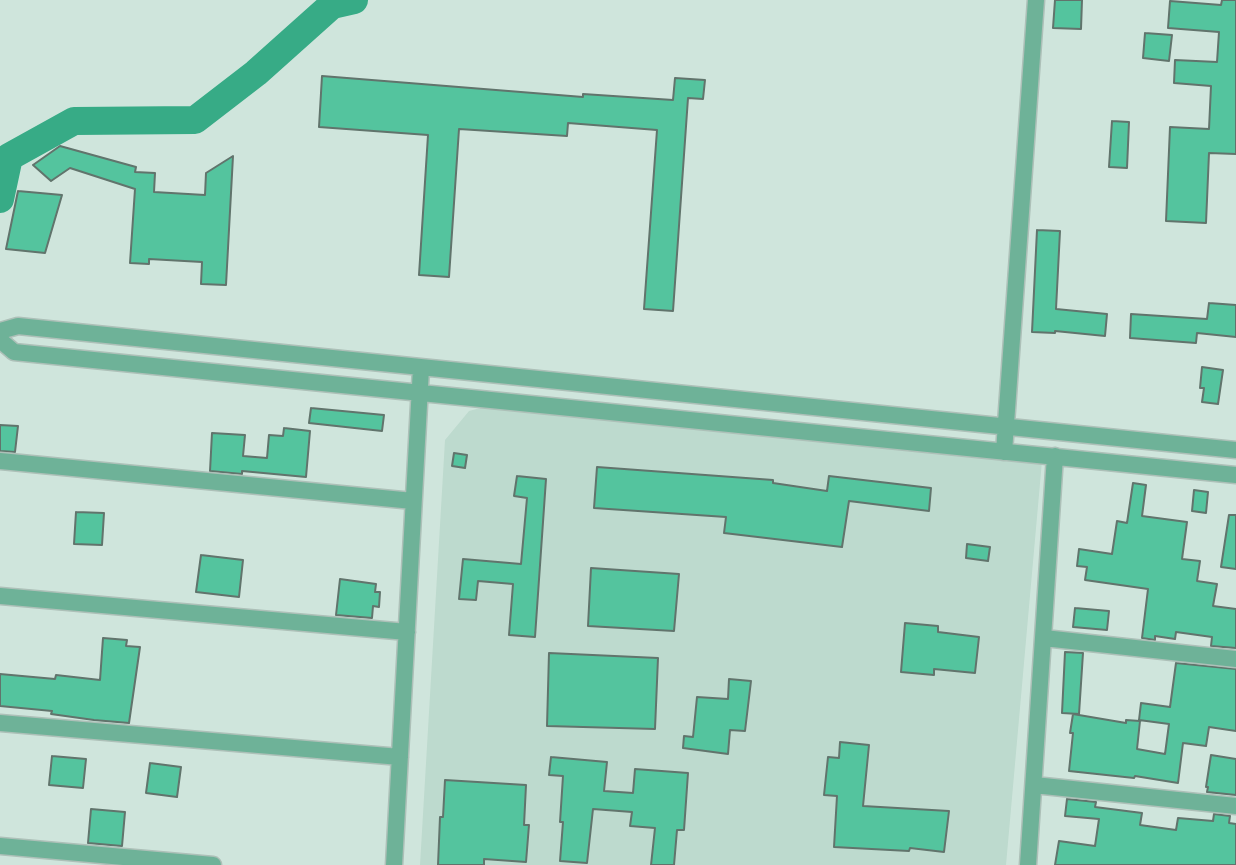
<!DOCTYPE html>
<style>
body{margin:0}
canvas{display:block;background:#cfe5dc}
</style>
<canvas width="1236" height="865"></canvas>
<script>
const c = document.querySelector('canvas').getContext('2d');
c.lineJoin = 'round';
function paint(path, color) { c.fillStyle = color; c.fill(path, 'evenodd'); }
const poly = rows => new Path2D(rows.map(r => 'M' + r).join(''));
function stroke(path, color, width, dash) { c.strokeStyle = color; c.lineWidth = width; c.lineCap = dash ? 'butt' : 'round'; c.setLineDash(dash || []); c.stroke(path); }
paint(poly([
 [496,404,1042,461,1006,865,420,865,445,440,469,411]
]), '#bddace');
stroke(poly([
 [0,199,9,157,74,121,195,120,256,73,332,5,354,0]
]), '#37ab86', 28);
const building = poly([
 [1055,0,1082,0,1081,29,1053,28,1055,0],
 [1222,0,1236,0,1236,154,1209,153,1206,223,1166,221,1170,127,1209,129,1211,86,1174,83,1175,60,1217,62,1219,32,1168,28,1170,1,1221,5,1222,0],
 [1145,33,1172,35,1169,61,1143,58,1145,33],
 [322,76,583,97,583,94,673,100,675,78,705,80,703,99,688,98,673,311,644,309,657,130,568,123,567,136,459,129,449,277,419,275,428,135,319,127,322,76],
 [1112,121,1129,122,1127,168,1109,167,1112,121],
 [60,146,136,167,135,172,155,173,154,192,205,195,206,173,233,156,226,285,201,284,202,262,149,259,149,264,130,263,135,189,70,168,51,181,33,165,60,146],
 [18,191,62,195,45,253,6,249,18,191],
 [1037,230,1060,231,1056,309,1107,314,1105,336,1055,331,1055,333,1032,332,1037,230],
 [1209,303,1236,305,1236,337,1197,333,1196,343,1130,338,1131,314,1207,319,1209,303],
 [1202,367,1223,370,1218,404,1202,402,1204,388,1200,388,1202,367],
 [311,408,384,415,382,431,309,423,311,408],
 [0,425,18,426,15,452,0,451,0,425],
 [284,428,310,431,306,477,242,471,242,474,210,471,212,433,245,435,243,456,267,458,269,435,283,436,284,428],
 [454,453,467,455,465,468,452,466,454,453],
 [597,467,773,480,773,483,827,491,829,476,931,488,929,511,849,501,842,547,724,533,726,517,594,508,597,467],
 [517,476,546,479,535,637,509,635,513,584,478,581,476,600,459,599,463,559,521,564,527,498,514,496,517,476],
 [1133,483,1146,485,1142,516,1187,522,1182,559,1200,561,1197,581,1217,584,1213,606,1236,609,1236,648,1211,646,1212,637,1176,632,1175,639,1155,636,1155,640,1142,638,1148,589,1085,580,1087,567,1077,566,1079,549,1112,554,1117,521,1127,523,1133,483],
 [1194,490,1208,492,1206,513,1192,511,1194,490],
 [76,512,104,513,102,545,74,544,76,512],
 [1229,515,1236,515,1236,569,1221,567,1229,515],
 [967,544,990,547,988,561,966,558,967,544],
 [201,555,243,560,239,597,196,592,201,555],
 [591,568,679,574,674,631,588,626,591,568],
 [340,579,376,584,375,592,380,592,379,607,373,606,372,618,336,615,340,579],
 [1075,608,1109,611,1107,630,1073,627,1075,608],
 [905,623,938,626,938,632,979,637,975,673,934,669,934,675,901,672,905,623],
 [103,638,127,640,126,646,140,647,129,723,94,720,51,714,52,711,0,706,0,674,55,679,56,675,100,680,103,638],
 [1065,652,1083,653,1079,714,1062,713,1065,652],
 [549,653,658,658,655,729,547,726,549,653],
 [1176,663,1236,669,1236,731,1209,727,1206,746,1183,743,1178,783,1135,776,1134,778,1069,771,1073,733,1070,733,1073,714,1126,723,1126,720,1140,721,1137,749,1165,754,1169,724,1139,720,1141,703,1170,707,1176,663],
 [729,679,751,681,745,731,730,730,728,754,683,748,684,736,693,737,697,697,728,699,729,679],
 [840,742,869,745,863,806,949,811,944,852,910,848,909,851,834,847,837,796,824,795,828,757,839,758,840,742],
 [1211,755,1236,759,1236,795,1207,792,1208,787,1206,787,1211,755],
 [52,756,86,759,83,788,49,785,52,756],
 [551,757,607,762,604,791,633,793,635,769,688,773,684,830,677,830,674,865,651,865,655,828,630,826,632,812,593,809,587,863,560,861,563,822,560,822,563,776,549,775,551,757],
 [150,763,181,767,177,797,146,793,150,763],
 [445,780,526,785,524,825,529,825,526,862,484,859,484,865,438,865,440,817,443,817,445,780],
 [1067,799,1096,802,1095,807,1142,813,1140,825,1176,830,1178,818,1213,821,1214,814,1230,816,1229,823,1236,824,1236,865,1055,865,1059,841,1095,846,1099,819,1065,816,1067,799],
 [91,809,125,812,122,846,88,843,91,809]
]);
paint(building, '#54c49e');
stroke(building, '#61746c', 2);
const minor = poly([
 [0,331,18,326,1236,450],
 [0,340,14,352,1236,475],
 [1004,452,1036,0],
 [0,461,413,501],
 [0,596,407,632],
 [1044,638,1236,659],
 [0,723,400,757],
 [1034,785,1236,806],
 [0,846,213,865],
 [394,865,421,368],
 [1028,865,1055,456]
]);
stroke(minor, '#adc0b8', 19);
stroke(minor, '#6eb298', 16);
</script>
